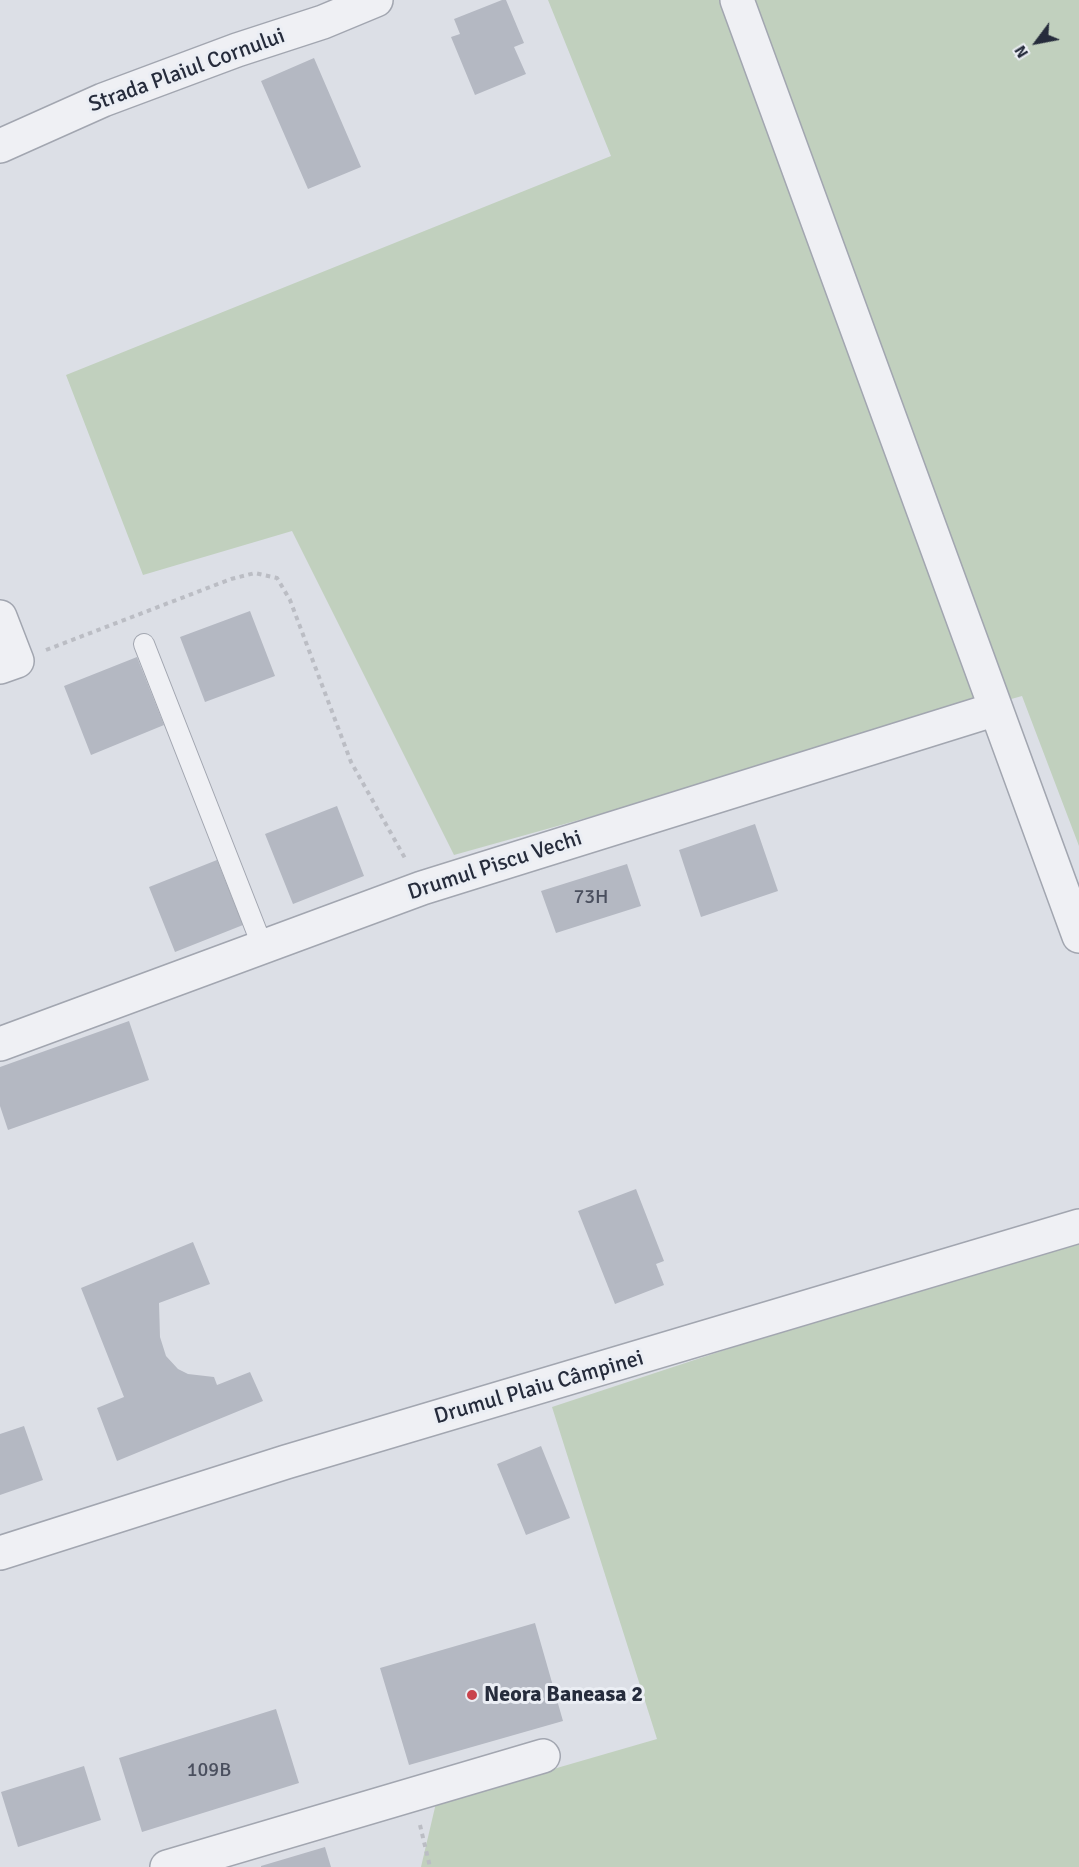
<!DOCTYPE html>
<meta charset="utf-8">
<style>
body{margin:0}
#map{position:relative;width:1079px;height:1867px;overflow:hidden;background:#dcdfe6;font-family:Signika,sans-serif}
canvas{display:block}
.north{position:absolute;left:1007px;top:12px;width:60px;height:60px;-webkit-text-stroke:4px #ebeef4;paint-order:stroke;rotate:238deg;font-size:16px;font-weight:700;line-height:24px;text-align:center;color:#262c3c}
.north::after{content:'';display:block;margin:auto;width:21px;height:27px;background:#262c3c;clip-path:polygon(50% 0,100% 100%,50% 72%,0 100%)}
</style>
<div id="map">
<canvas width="1079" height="1867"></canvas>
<div class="north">N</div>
</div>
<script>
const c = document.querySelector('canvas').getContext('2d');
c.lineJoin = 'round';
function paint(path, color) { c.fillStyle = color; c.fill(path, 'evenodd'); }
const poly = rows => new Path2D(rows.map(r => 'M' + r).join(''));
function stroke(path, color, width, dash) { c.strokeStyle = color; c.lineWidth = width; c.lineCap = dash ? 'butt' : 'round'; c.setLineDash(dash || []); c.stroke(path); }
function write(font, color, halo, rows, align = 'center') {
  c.font = font + ' Signika,sans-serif'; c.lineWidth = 6; c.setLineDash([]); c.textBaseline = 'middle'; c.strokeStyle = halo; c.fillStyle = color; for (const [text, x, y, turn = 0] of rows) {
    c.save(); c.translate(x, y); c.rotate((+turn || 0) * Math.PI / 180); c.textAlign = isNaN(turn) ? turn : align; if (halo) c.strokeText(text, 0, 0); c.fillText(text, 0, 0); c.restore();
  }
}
paint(poly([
 [548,0,1079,0,1079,846,1022,696,454,855,292,531,143,575,66,375,611,156],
 [1079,1233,1079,1867,421,1867,436,1803,657,1739,552,1407]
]), '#c1d0be');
paint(poly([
 [502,0,506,0,524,43,514,47,526,74,475,95,451,37,460,34,454,19],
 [314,58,361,167,308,189,261,81],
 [250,611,275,676,205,702,180,637],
 [137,657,164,725,91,755,64,686],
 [337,806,364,876,293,904,265,834],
 [755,824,778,891,701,917,679,850],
 [217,860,243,925,175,952,149,887],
 [627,864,641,906,556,933,541,891],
 [129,1021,149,1080,8,1130,0,1106,0,1067],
 [636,1189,664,1261,656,1264,664,1285,615,1304,578,1211],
 [193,1242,210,1284,159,1303,160,1337,166,1356,178,1369,188,1374,214,1377,217,1385,250,1372,263,1401,117,1461,97,1408,124,1397,81,1288],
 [24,1426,43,1480,0,1495,0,1434],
 [541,1446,570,1518,526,1535,497,1464],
 [535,1623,563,1721,409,1765,380,1668],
 [276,1709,299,1783,142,1832,119,1758],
 [84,1766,101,1820,18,1847,1,1792],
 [325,1847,331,1867,261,1867,261,1866]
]), '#b4b8c2');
const lane = poly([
 [144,644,260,940,266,947]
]);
const street = poly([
 [737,0,1079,936],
 [0,146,103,100,237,50,323,22,376,0],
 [0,617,17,661,0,667],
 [0,1044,422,888,996,709],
 [0,1553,286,1462,1079,1226],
 [167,1867,543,1756]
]);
stroke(lane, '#a2a6b0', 22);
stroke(street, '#a2a6b0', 36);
stroke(poly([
 [46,650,231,579,255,573,277,578,290,600,351,762,406,860],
 [420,1825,430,1867]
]), '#bbbdc4', 4, [4.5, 4.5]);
stroke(lane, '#eff0f4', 20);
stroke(street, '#eff0f4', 33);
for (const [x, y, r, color] of [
 [472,1695,6,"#c9434c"]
]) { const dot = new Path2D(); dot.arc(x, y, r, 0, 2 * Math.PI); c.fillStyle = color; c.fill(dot); stroke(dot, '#ebeef4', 2); }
write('20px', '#4a4f5e', null, [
 ["73H",591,898],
 ["109B",209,1771]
]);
write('22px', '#262c3c', '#ebeef4', [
 ["Strada Plaiul Cornului",187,71,-20],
 ["Drumul Piscu Vechi",495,866,-18],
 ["Drumul Plaiu Câmpinei",539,1388,-16]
]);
write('bold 22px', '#262c3c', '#ebeef4', [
 ["Neora Baneasa 2",484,1695]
], 'left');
</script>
